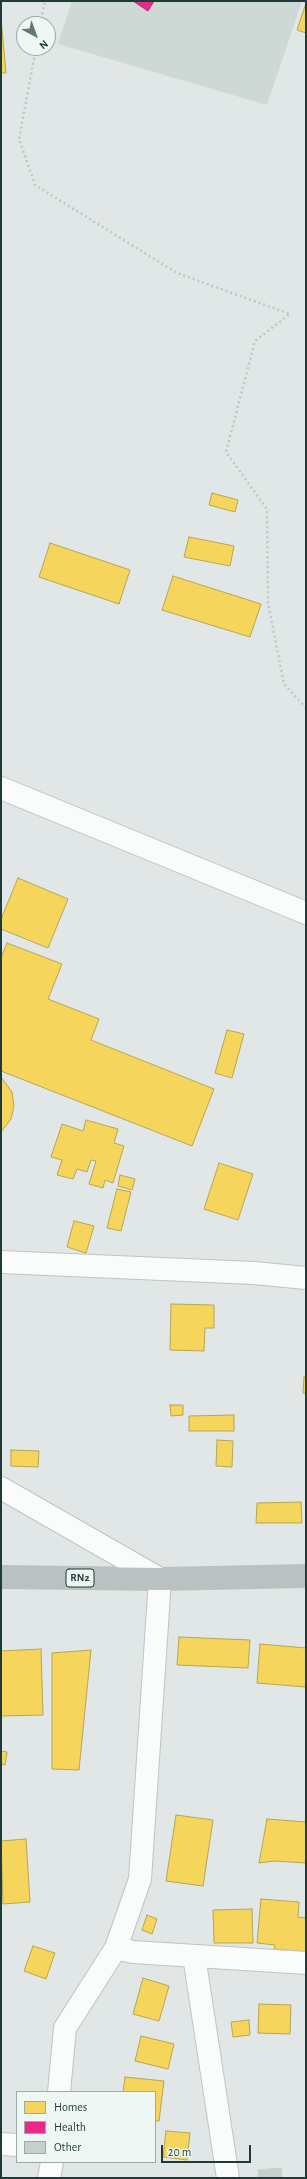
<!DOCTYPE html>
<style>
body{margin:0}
#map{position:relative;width:307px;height:2179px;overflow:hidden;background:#e1e7e6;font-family:"Alegreya Sans",sans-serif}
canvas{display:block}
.frame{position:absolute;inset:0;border:2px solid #1f3a37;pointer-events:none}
.legend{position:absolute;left:16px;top:2091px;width:140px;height:72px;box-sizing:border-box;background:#eef7f4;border:1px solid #9baba8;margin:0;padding:5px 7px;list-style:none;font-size:12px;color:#1f3a37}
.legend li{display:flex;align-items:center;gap:8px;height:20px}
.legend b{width:20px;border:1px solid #9baba8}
.north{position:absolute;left:16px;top:16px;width:40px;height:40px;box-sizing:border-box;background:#eef7f4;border:1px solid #9baba8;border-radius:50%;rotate:139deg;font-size:11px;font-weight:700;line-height:16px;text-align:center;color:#1f3a37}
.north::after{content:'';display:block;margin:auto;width:14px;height:18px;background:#637774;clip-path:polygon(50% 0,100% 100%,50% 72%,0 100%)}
.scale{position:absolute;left:161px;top:2145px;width:90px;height:18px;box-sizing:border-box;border:2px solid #1f3a37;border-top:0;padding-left:5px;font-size:12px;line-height:14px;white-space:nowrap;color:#1f3a37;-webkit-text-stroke:3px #eef7f4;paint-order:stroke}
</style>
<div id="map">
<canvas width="307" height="2179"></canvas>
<div class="frame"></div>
<ul class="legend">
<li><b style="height:11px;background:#f6d55c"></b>Homes</li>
<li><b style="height:11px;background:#e7298a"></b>Health</li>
<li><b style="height:11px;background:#c8cecc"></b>Other</li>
</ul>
<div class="north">N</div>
<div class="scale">20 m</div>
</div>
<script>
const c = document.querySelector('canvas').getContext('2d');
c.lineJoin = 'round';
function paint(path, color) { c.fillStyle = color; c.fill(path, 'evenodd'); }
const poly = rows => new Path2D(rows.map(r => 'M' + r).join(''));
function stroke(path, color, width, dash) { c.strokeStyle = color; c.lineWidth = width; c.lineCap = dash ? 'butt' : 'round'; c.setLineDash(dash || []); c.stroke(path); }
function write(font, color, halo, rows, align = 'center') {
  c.font = font + ' "Alegreya Sans",sans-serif'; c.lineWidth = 4; c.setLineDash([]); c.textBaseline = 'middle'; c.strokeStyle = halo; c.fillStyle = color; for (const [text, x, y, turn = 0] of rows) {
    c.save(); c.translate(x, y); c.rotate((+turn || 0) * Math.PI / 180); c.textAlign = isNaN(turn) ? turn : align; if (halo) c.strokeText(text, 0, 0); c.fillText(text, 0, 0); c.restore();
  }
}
paint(poly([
 [72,1,302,1,267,105,58,44]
]), '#ced9d6');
const homes = poly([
 [306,3,306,33,297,30,306,3],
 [1,18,6,73,1,73,1,18],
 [212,493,238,500,235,512,209,505,212,493],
 [189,537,234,546,230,566,184,557,189,537],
 [50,543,130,570,119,604,39,577,50,543],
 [173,576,261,604,250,637,162,610,173,576],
 [18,878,68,899,48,948,1,929,1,919,18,878],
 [7,943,62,964,48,999,99,1019,91,1040,214,1089,192,1146,1,1071,1,958,7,943],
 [227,1030,244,1034,232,1078,215,1073,227,1030],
 [1,1077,12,1092,14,1106,11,1119,1,1132,1,1077],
 [86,1120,118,1129,114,1143,124,1146,113,1183,105,1180,103,1188,89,1184,96,1161,91,1160,87,1172,77,1169,73,1179,57,1175,62,1160,51,1157,62,1124,83,1131,86,1120],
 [219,1163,253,1174,238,1220,204,1209,219,1163],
 [120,1175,135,1179,132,1190,118,1186,120,1175],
 [117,1189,131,1192,121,1231,107,1228,117,1189],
 [74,1221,94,1226,86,1253,67,1247,74,1221],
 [171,1304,214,1305,214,1328,205,1328,204,1351,170,1350,171,1304],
 [304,1377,306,1377,306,1393,303,1393,304,1377],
 [170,1405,183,1405,183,1415,171,1416,170,1405],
 [234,1415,234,1431,189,1431,189,1416,234,1415],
 [217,1440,233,1441,232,1467,216,1466,217,1440],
 [11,1450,39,1451,38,1467,11,1466,11,1450],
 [301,1502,302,1523,256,1523,257,1503,301,1502],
 [179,1637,250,1640,248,1668,177,1665,179,1637],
 [260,1644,306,1648,306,1687,257,1683,260,1644],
 [41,1649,43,1715,1,1716,1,1651,41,1649],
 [91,1650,79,1770,52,1769,52,1653,91,1650],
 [1,1751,7,1752,5,1765,1,1764,1,1751],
 [176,1815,213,1820,203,1886,166,1881,176,1815],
 [267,1819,306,1822,306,1863,274,1861,259,1863,267,1819],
 [26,1839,30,1902,3,1904,1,1841,26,1839],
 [261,1899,299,1902,298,1917,306,1918,306,1952,274,1949,275,1945,257,1943,261,1899],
 [252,1909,253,1943,214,1943,213,1910,252,1909],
 [147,1915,157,1919,152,1934,142,1930,147,1915],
 [33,1946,55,1953,46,1979,24,1971,33,1946],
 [143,1978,169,1986,159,2021,133,2014,143,1978],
 [259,2004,291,2005,290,2034,258,2033,259,2004],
 [249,2020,250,2035,233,2037,231,2022,249,2020],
 [141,2036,174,2044,168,2069,135,2061,141,2036],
 [125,2077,164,2081,159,2121,155,2121,155,2092,123,2092,125,2077],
 [166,2131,190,2133,187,2160,163,2157,166,2131]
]);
paint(homes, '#f6d55c');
stroke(homes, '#b6a651', 1);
const health = poly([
 [133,1,154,1,148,11,133,1]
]);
paint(health, '#e7298a');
stroke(health, '#ab2e71', 1);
const building = poly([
 [281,2168,282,2178,258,2178,258,2170,281,2168]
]);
paint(building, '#c8cecc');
stroke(building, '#c9d0ce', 1);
const street = poly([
 [1,1262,254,1273,306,1278],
 [1,1488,160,1579,140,1879,116,1948,65,2028,59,2092],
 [116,1948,133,1952,306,1963],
 [194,1956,228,2178],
 [1,2144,17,2145],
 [49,2178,52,2162]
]);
const secondary = poly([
 [1,788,306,913]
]);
const highway = poly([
 [1,1577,160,1579,306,1576]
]);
stroke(street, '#bec4c3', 24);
stroke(secondary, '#bdc5c3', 24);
stroke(highway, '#bbc4c3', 24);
stroke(poly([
 [40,24,45,1],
 [36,48,19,139,35,185,177,273,290,314,255,341,226,452,267,509,268,603,284,684,306,708]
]), '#bfc7c6', 2.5, [2, 3]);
stroke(street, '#fafbfb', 22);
stroke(secondary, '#fafbfb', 22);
stroke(highway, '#b9c1c1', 22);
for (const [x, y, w] of [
 [80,1578,28]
]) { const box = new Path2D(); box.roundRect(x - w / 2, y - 9, w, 18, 3); c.fillStyle = '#eef7f4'; c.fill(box); stroke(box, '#1f3a37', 1); }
write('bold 11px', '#1f3a37', null, [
 ["RN2",80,1578]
]);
</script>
